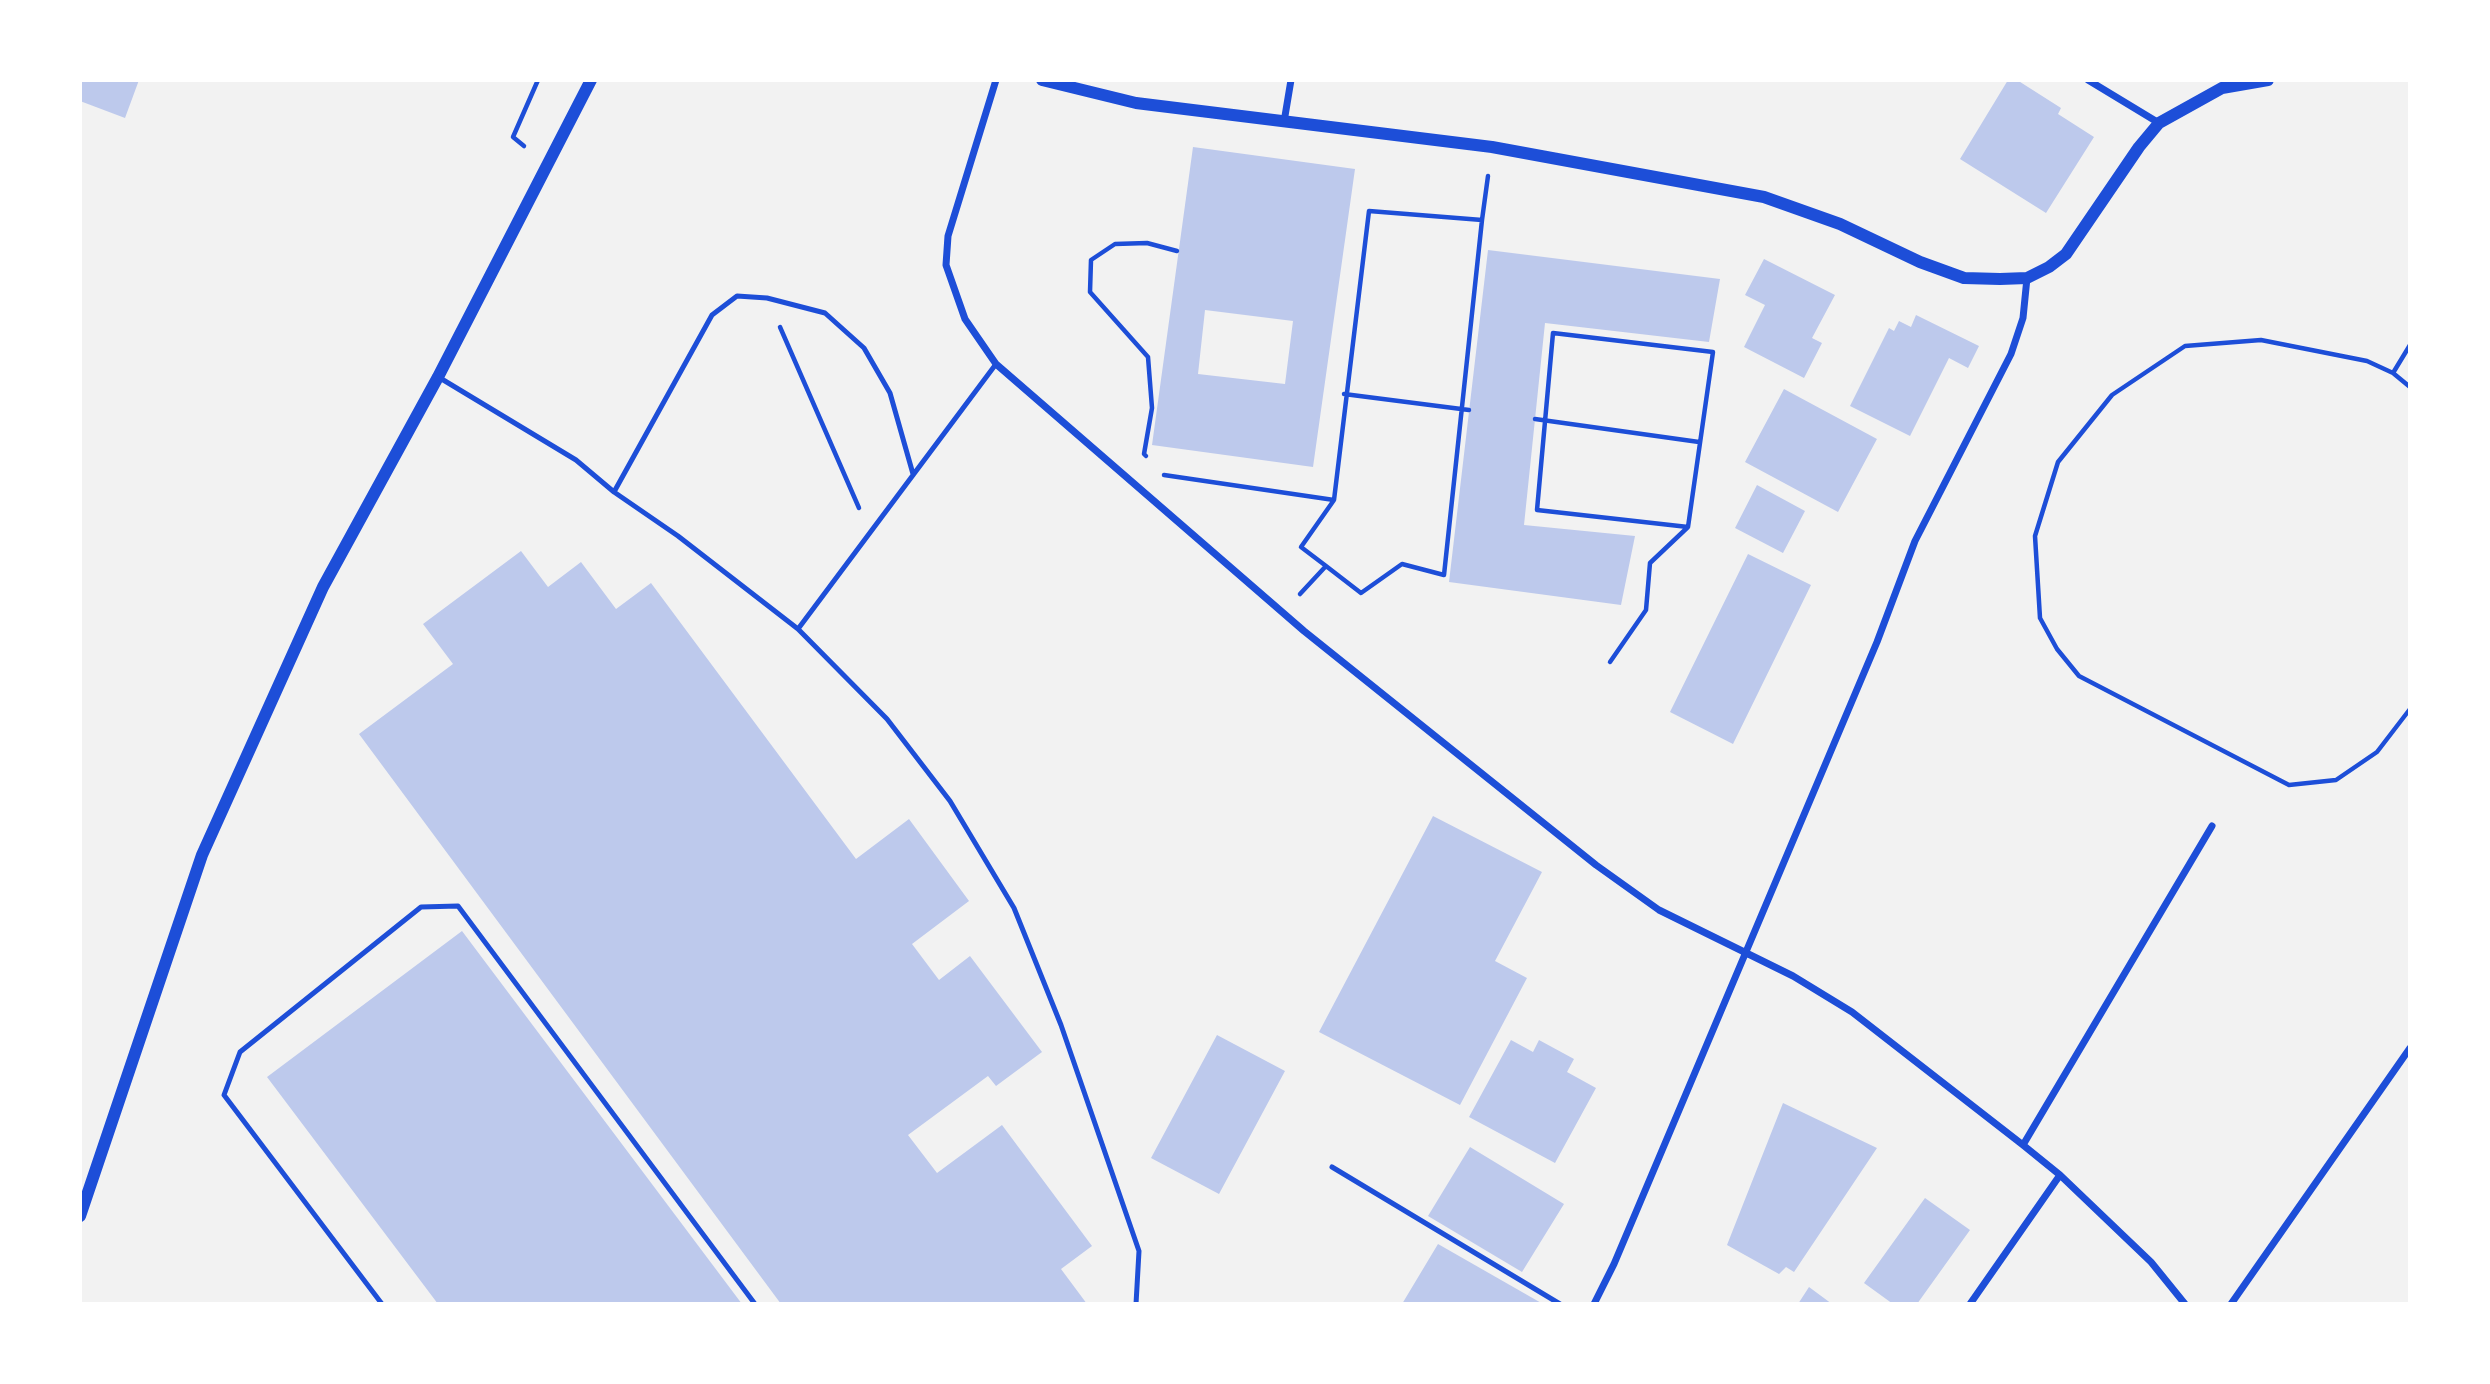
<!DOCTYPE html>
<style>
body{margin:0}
#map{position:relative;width:2490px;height:1384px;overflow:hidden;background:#f2f2f2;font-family:"Asap Condensed",sans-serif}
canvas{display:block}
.frame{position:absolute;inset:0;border:82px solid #fff;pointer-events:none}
</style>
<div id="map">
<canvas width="2490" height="1384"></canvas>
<div class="frame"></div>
</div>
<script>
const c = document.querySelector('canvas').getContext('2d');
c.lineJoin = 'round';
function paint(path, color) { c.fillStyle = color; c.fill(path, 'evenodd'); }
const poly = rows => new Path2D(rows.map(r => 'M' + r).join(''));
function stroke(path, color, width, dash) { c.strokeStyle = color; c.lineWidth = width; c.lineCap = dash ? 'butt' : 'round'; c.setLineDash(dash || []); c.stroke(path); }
paint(poly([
 [80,80,139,80,125,118,80,101],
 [2008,80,2017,80,2061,108,2058,114,2094,137,2046,213,1960,159],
 [1193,147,1355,169,1313,467,1152,445],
 [1205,310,1293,321,1285,384,1198,374],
 [1488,250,1720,279,1709,342,1545,323,1524,525,1635,536,1621,605,1449,582],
 [1764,259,1835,295,1812,338,1822,343,1804,378,1744,347,1765,305,1745,295],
 [1916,315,1979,346,1968,368,1949,358,1910,436,1850,406,1889,328,1894,331,1899,321,1911,327],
 [1784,389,1877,439,1838,512,1745,462],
 [1757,485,1805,511,1783,553,1735,528],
 [521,551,548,587,581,562,616,609,651,583,856,859,909,819,969,901,912,944,939,980,970,956,1042,1052,996,1086,988,1076,908,1135,937,1173,1002,1125,1092,1246,1061,1269,1087,1304,781,1304,359,734,453,664,423,624],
 [1748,554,1811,585,1733,744,1670,712],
 [1433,816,1542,872,1495,961,1527,978,1460,1105,1319,1032],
 [462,931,742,1304,438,1304,267,1077],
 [1217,1035,1285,1071,1219,1194,1151,1158],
 [1511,1040,1533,1052,1539,1040,1574,1059,1567,1072,1596,1088,1555,1163,1469,1117],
 [1783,1103,1877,1148,1794,1272,1786,1267,1779,1274,1727,1245],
 [1470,1147,1564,1204,1522,1272,1428,1216],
 [1925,1198,1970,1230,1917,1304,1893,1304,1864,1283],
 [1438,1244,1543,1304,1402,1304],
 [1809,1287,1832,1304,1798,1304]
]), '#bdc9ec');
stroke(poly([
 [524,146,513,137,538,80],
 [1482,220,1488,176],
 [780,327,859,508],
 [1553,333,1713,352,1688,527,1537,510,1553,333],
 [2393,373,2410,345],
 [2410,387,2393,373,2367,361,2261,340,2185,346,2112,395,2058,462,2035,536,2040,618,2057,649,2079,676,2289,785,2336,780,2377,752,2410,709],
 [1344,394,1469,410],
 [1535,419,1699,442],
 [1146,456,1144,454,1152,408,1148,357,1090,292,1091,260,1115,244,1147,243,1177,251],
 [1164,475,1334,500,1369,211,1482,220,1444,575,1402,564,1361,593,1326,566],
 [1300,594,1326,566,1301,547,1334,500],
 [1610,662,1646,610,1650,563,1688,527]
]), '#1d4ed8', 4.5);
stroke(poly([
 [440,378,576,460,614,492,678,536,798,629,887,719,950,801,1014,908,1061,1025,1139,1251,1136,1304],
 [614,492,712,315,737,296,767,298,825,313,864,348,890,393,913,474],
 [798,629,996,364],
 [1332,1167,1560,1304],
 [382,1304,224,1095,240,1052,421,907,458,906,755,1304]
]), '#1d4ed8', 5);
stroke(poly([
 [996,80,948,236,946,265,965,319,996,364,1304,631,1596,865,1659,910,1793,976,1852,1012,2023,1145,2060,1175,2151,1262,2185,1304],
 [2088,80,2159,123],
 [1284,122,1291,80],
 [2023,1145,2212,826],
 [1594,1304,1614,1264,1877,642,1915,541,2011,354,2023,318,2027,278],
 [1970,1304,2060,1175],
 [2231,1304,2410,1048]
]), '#1d4ed8', 7);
stroke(poly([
 [1042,80,1136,103,1492,147,1764,197,1840,224,1920,262,1964,278,2000,279,2027,278,2049,267,2066,254,2139,147,2159,123,2222,88,2268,80],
 [80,1216,202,855,323,587,438,377,591,80]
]), '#1d4ed8', 12);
</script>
